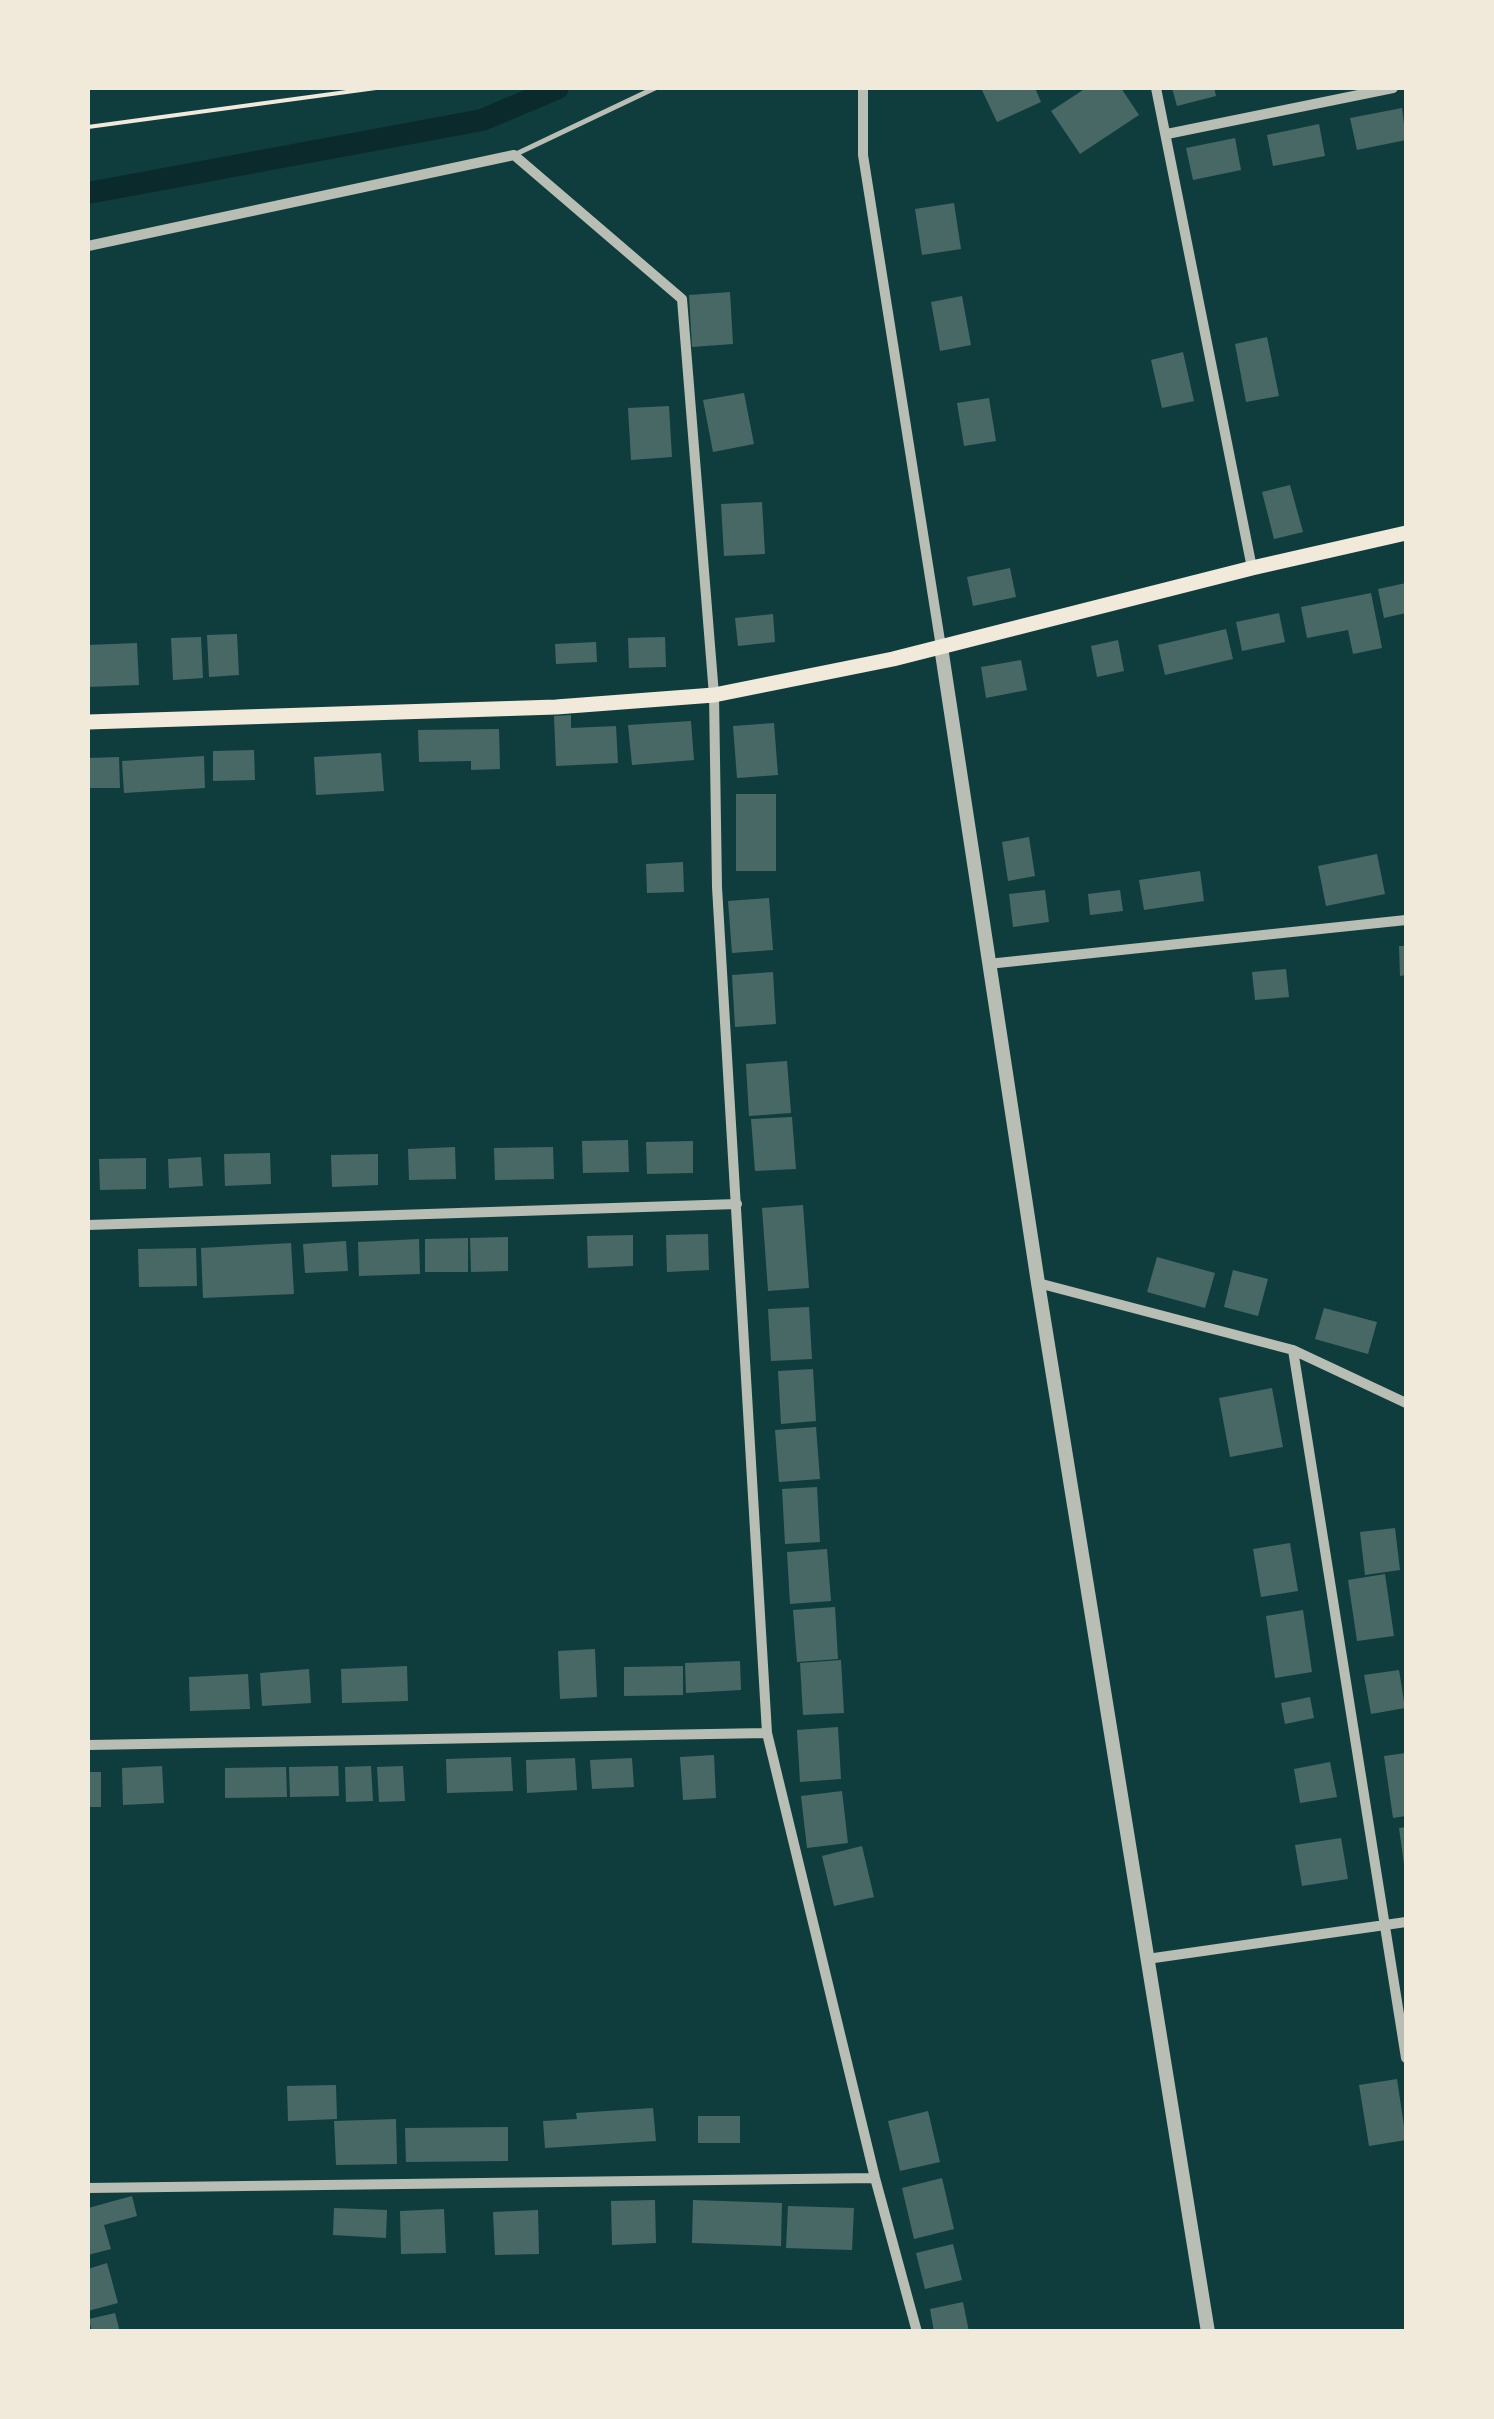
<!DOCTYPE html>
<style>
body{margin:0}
#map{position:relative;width:1494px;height:2419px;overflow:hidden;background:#0f3d3e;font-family:"DM Sans",sans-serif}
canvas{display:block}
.frame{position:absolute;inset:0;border:90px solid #f1e9da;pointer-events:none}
</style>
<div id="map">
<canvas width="1494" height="2419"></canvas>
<div class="frame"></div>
</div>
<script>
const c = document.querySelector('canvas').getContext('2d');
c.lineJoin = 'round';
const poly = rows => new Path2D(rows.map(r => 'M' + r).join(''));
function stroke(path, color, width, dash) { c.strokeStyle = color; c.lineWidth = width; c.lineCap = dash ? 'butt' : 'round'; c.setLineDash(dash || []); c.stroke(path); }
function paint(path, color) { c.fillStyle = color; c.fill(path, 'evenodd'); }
stroke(poly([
 [88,193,482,120,558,88]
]), '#0a2a2b', 22);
paint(poly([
 [981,88,1035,88,1041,102,997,122],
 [1086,88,1121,88,1139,115,1080,154,1051,111],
 [1172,88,1214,88,1216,96,1177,106],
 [1402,108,1406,140,1357,150,1350,118],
 [1319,124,1325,156,1273,166,1267,135],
 [1235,138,1241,170,1193,180,1186,148],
 [954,203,961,249,922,255,915,209],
 [730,292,733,344,692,347,689,295],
 [962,296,971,345,940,351,931,302],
 [1267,337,1279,396,1246,402,1235,344],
 [1183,352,1194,401,1162,408,1151,360],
 [744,393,754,444,713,452,703,400],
 [989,398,996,441,964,446,957,403],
 [669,406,672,457,631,460,628,408],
 [1290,485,1303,532,1274,539,1262,492],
 [762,502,765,554,724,556,721,504],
 [1010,568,1016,597,973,606,967,577],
 [1406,583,1406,613,1384,618,1378,589],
 [1371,593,1382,648,1353,654,1348,630,1307,638,1301,607],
 [1279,613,1285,642,1242,651,1236,622],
 [773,614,775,642,738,646,735,618],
 [1226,629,1233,659,1165,675,1158,645],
 [237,634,239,675,209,677,207,635],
 [201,637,203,678,173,680,171,638],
 [665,637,666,667,629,668,628,638],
 [1118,640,1124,671,1097,677,1091,646],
 [596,642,597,662,556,664,555,644],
 [137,643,139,685,88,687,88,645],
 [1021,660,1027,690,986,698,981,667],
 [571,715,571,728,616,726,618,763,556,766,554,716],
 [691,721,694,760,632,765,628,725],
 [774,723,778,775,737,778,733,726],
 [499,729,500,769,471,770,471,761,419,762,418,730],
 [254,750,255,780,213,781,213,751],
 [381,753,384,791,316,795,314,757],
 [204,756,205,788,124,793,122,761],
 [119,757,120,788,88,788,88,758],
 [736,794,776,794,776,871,736,871],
 [1029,837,1035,876,1008,881,1002,842],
 [1377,854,1385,894,1326,906,1318,866],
 [683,862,684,892,647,893,646,864],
 [1200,871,1204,901,1144,910,1139,880],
 [1045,890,1049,922,1013,927,1009,894],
 [1120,890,1123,911,1090,915,1088,894],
 [769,898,773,950,732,953,728,901],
 [1399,946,1406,946,1406,975,1400,976],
 [1286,969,1289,997,1255,1000,1252,972],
 [773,972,776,1024,735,1027,732,975],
 [787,1061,791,1113,749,1116,746,1064],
 [792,1117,796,1169,755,1171,751,1119],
 [628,1140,629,1172,583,1173,582,1141],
 [693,1141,693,1173,647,1174,646,1142],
 [455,1147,456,1179,409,1180,408,1149],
 [553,1147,554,1179,495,1180,494,1148],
 [270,1153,271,1184,225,1186,224,1154],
 [378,1154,378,1185,332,1187,331,1155],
 [201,1157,203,1186,169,1188,168,1159],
 [146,1158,146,1189,100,1190,99,1159],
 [803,1205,809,1288,768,1291,762,1208],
 [708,1234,709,1270,667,1272,666,1235],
 [633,1235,633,1266,588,1268,587,1236],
 [508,1237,508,1271,471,1272,470,1238],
 [468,1238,468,1272,425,1272,425,1239],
 [419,1239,420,1274,359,1276,358,1242],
 [346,1241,348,1271,305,1273,303,1244],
 [291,1243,294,1294,203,1298,201,1248],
 [196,1248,197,1286,139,1287,138,1249],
 [1157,1257,1215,1273,1205,1308,1147,1292],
 [1233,1270,1268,1279,1258,1316,1224,1307],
 [809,1307,812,1359,771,1361,768,1309],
 [1324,1308,1377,1322,1368,1354,1315,1339],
 [813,1369,816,1421,781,1424,778,1371],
 [1272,1388,1283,1447,1230,1457,1219,1398],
 [816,1427,820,1479,779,1482,775,1430],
 [817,1487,820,1542,785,1544,782,1489],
 [1395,1528,1400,1570,1365,1575,1360,1532],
 [1290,1543,1298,1591,1261,1597,1253,1549],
 [827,1549,831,1601,790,1604,787,1552],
 [1385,1574,1394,1636,1357,1641,1348,1580],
 [835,1607,838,1659,797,1662,793,1610],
 [1303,1610,1312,1672,1275,1678,1266,1616],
 [595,1649,597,1697,560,1699,558,1651],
 [841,1660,844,1713,803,1715,800,1663],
 [740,1661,741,1690,686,1693,685,1663],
 [407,1666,408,1701,342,1703,341,1669],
 [683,1666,683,1695,624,1696,624,1667],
 [309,1669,311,1703,262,1706,260,1673],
 [1399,1670,1405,1708,1371,1714,1364,1675],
 [248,1674,250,1709,190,1711,189,1677],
 [1310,1697,1314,1718,1285,1724,1281,1703],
 [838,1727,841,1779,800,1782,797,1730],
 [1406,1753,1406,1816,1393,1818,1384,1756],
 [714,1755,716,1798,683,1800,680,1757],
 [511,1757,513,1791,447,1793,446,1759],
 [575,1758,577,1790,527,1793,526,1760],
 [632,1758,634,1787,592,1789,590,1760],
 [1330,1762,1337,1797,1300,1803,1294,1769],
 [162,1766,164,1803,123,1805,122,1768],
 [338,1766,339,1796,290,1797,289,1767],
 [371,1766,373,1801,346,1802,345,1767],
 [403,1766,405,1801,379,1802,377,1767],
 [286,1767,287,1797,225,1798,225,1768],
 [88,1772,101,1772,101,1807,88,1807],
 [842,1791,848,1843,807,1848,801,1796],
 [1406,1827,1406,1863,1404,1864,1399,1828],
 [1341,1838,1348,1879,1302,1886,1295,1845],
 [862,1846,874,1897,834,1906,822,1856],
 [1397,2079,1406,2140,1369,2146,1359,2085],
 [336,2085,337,2119,288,2121,287,2086],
 [653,2108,656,2141,545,2148,543,2121,577,2119,576,2113],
 [928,2111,940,2162,900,2171,888,2121],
 [698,2116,740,2116,740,2143,698,2143],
 [396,2119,397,2164,336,2165,334,2121],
 [508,2127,508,2161,406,2162,405,2128],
 [942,2178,954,2229,914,2239,902,2188],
 [132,2196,137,2216,104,2225,111,2249,88,2255,88,2208],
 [655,2200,656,2243,612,2245,611,2201],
 [693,2200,782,2203,781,2246,692,2243],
 [788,2206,854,2208,852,2250,786,2248],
 [334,2208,387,2210,386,2238,333,2235],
 [444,2209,446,2253,401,2254,400,2211],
 [538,2210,539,2254,495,2255,493,2212],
 [953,2244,962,2280,925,2289,916,2253],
 [107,2263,118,2303,88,2311,88,2269],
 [963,2302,969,2332,934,2332,930,2309],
 [115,2313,120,2332,92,2332,89,2319]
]), '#486865');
stroke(poly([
 [88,127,376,88]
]), '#f1e9da', 4);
stroke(poly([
 [514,155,655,88]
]), '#b8beb3', 5);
stroke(poly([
 [863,88,863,155,941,647],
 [1156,88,1252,568],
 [1167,134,1393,88],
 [88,246,514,155,682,299,714,695,717,887,767,1733,875,2178,917,2332],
 [988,964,1406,920],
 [88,1225,737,1204],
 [1038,1283,1293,1350,1406,1403],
 [1293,1350,1406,2058],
 [88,1745,767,1733],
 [1147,1959,1406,1922],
 [88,2188,875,2178]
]), '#b8beb3', 10);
stroke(poly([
 [941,647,1038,1283,1208,2332]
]), '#b8beb3', 14);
stroke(poly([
 [88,722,556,707,714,695,893,659,1252,568,1406,533]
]), '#f1e9da', 15);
</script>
